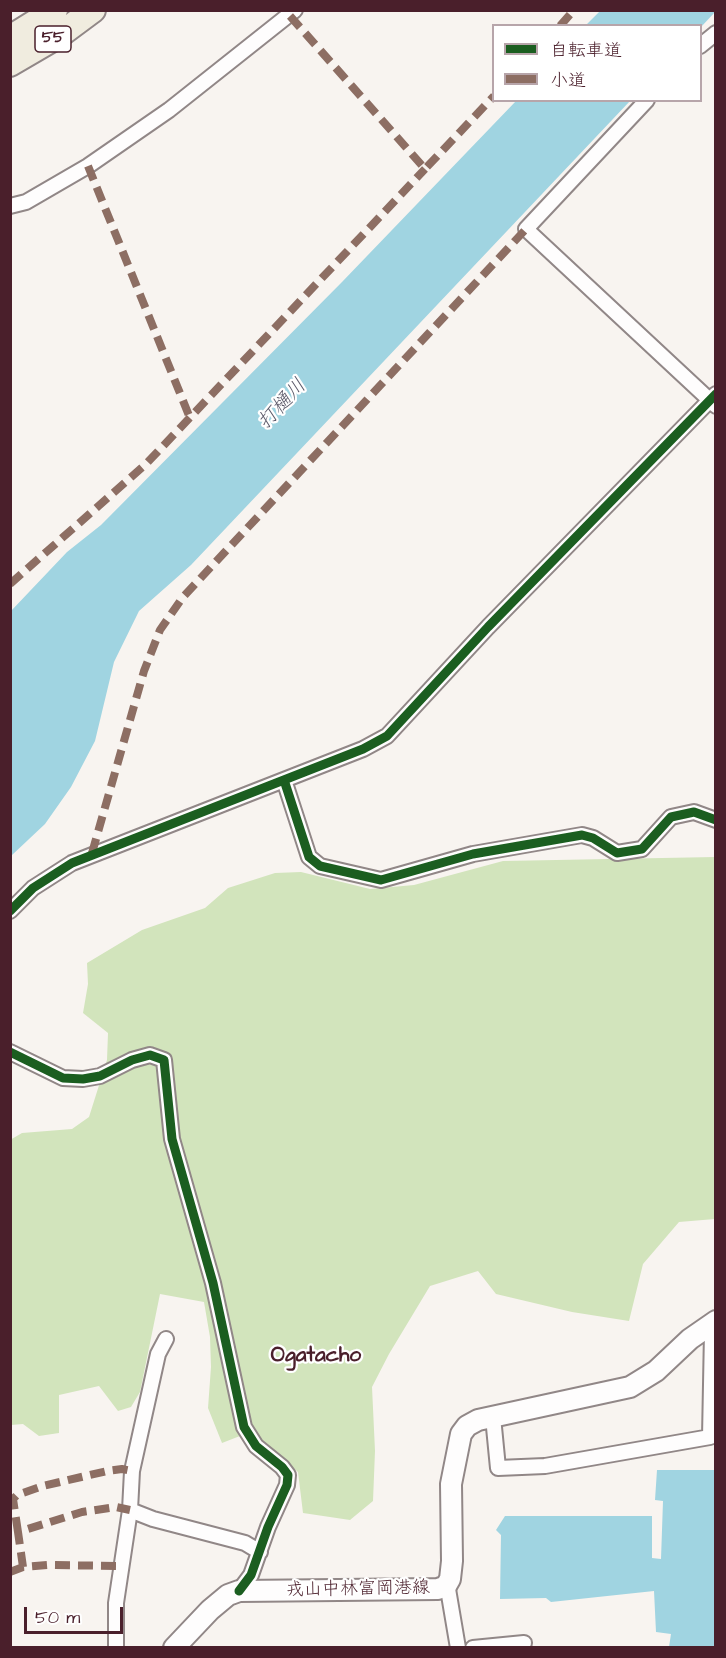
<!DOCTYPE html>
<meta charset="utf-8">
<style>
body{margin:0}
#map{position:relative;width:726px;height:1658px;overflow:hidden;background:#f8f4f0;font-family:"Architects Daughter","Klee One",sans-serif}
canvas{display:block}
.frame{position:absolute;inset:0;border:12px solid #4a1f2b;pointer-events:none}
.legend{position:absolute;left:492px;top:24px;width:210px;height:78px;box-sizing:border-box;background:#fff;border:2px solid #b7a5aa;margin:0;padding:8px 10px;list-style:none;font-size:18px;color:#4a1f2b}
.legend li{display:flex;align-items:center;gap:12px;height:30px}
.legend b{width:30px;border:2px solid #b7a5aa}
.scale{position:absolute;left:24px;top:1607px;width:99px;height:27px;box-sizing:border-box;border:3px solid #4a1f2b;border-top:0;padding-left:8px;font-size:18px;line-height:21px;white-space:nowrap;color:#4a1f2b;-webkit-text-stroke:4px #fff;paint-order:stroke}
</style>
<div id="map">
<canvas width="726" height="1658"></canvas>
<div class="frame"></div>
<ul class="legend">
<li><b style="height:8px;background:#1b5e20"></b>自転車道</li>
<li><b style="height:8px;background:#8d6e63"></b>小道</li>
</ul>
<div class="scale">50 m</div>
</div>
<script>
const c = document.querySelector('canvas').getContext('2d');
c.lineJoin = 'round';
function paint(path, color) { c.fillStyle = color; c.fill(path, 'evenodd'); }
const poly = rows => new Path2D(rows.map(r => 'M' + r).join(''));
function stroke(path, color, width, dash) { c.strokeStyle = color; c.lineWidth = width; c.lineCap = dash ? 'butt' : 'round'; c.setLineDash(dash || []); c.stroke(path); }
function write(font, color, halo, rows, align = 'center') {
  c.font = font + ' "Architects Daughter","Klee One",sans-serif'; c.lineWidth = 4.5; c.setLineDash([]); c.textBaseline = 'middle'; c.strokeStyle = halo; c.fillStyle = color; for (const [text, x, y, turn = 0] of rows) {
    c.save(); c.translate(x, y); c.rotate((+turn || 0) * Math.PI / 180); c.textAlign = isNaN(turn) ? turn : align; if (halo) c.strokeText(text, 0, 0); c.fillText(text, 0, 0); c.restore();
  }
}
paint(poly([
 [715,857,715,1219,679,1222,643,1264,629,1321,572,1312,496,1294,478,1271,430,1286,389,1354,372,1387,375,1451,373,1501,350,1520,303,1513,298,1472,259,1440,240,1436,222,1443,208,1408,211,1367,210,1337,204,1302,160,1294,140,1392,131,1407,118,1411,99,1386,59,1395,59,1433,39,1436,23,1424,11,1425,10,1140,22,1133,72,1129,89,1117,107,1060,108,1033,83,1013,88,984,87,963,142,930,205,908,228,888,275,873,301,872,370,889,414,885,503,861]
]), '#d2e4bc');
paint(poly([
 [600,11,715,10,716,11,701,27,700,26,586,25],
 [516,101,630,101,191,565,139,611,114,662,95,741,71,787,45,824,11,856,11,611,67,552,101,525,342,282],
 [657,1470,715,1470,715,1647,669,1647,671,1634,656,1632,654,1591,551,1602,546,1598,500,1599,501,1535,496,1530,505,1516,652,1516,652,1558,661,1559,663,1501,655,1500]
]), '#a0d4e1');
const minor = poly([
 [700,46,716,33],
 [647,100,526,229,716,406],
 [10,206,26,202,88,166,169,110,295,10],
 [284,780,309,857,320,866,381,880,473,854,582,835,593,838,617,853,642,849,671,817,694,812,716,820],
 [10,911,33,888,72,863,363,749,387,736,488,627,716,394],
 [10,1052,63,1078,83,1079,100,1076,132,1060,150,1055,164,1060,172,1139,213,1283,244,1427,256,1446,282,1467,288,1475,287,1485,268,1527,251,1575,239,1591],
 [493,1417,498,1468,545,1466,710,1437,712,1332,707,1327],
 [130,1510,153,1519,245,1543,260,1552],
 [446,1586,448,1589,458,1648],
 [116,1648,116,1603,130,1510,132,1471,158,1354,166,1339],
 [473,1648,524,1643]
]);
const secondary = poly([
 [174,1648,210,1610,228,1595,239,1591,438,1589,446,1586,450,1579,452,1561,451,1484,461,1434,467,1426,478,1420,630,1387,656,1371,690,1339,716,1321]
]);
const trunk = poly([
 [10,38,55,10],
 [10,64,58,36,93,10]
]);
stroke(minor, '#918787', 18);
stroke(secondary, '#918787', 24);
stroke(trunk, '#918787', 28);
stroke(minor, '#fefdfd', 14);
stroke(secondary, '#fefdfd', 20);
stroke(trunk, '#f0ecdf', 24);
stroke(poly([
 [290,16,425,169,494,96],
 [560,26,574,10],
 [88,166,190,418],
 [10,584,146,464,425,169],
 [92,853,144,671,160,630,183,597,526,229],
 [18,1532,13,1499,17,1495,43,1486,107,1471,122,1469,132,1471],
 [23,1567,18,1532,82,1512,116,1507,130,1510],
 [10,1572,23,1567,48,1565,121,1566]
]), '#8d6e63', 8, [15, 8]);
stroke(poly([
 [284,780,309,857,320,866,381,880,473,854,582,835,593,838,617,853,642,849,671,817,694,812,716,820],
 [10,911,33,888,72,863,363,749,387,736,488,627,716,394],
 [10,1052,63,1078,83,1079,100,1076,132,1060,150,1055,164,1060,172,1139,213,1283,244,1427,256,1446,282,1467,288,1475,287,1485,268,1527,251,1575,239,1591]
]), '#1b5e20', 9);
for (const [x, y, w] of [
 [53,39,36]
]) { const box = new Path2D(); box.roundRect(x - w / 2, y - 13, w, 26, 4.5); c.fillStyle = '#fff'; c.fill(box); stroke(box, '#4a1f2b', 1.5); }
write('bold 16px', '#4a1f2b', null, [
 ["55",53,39]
]);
write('18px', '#4a1f2b', '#fff', [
 ["戎山中林富岡港線",358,1590,-1]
]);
write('italic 20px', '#5b5969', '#fff', [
 ["打樋川",283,405,-47]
]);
write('bold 21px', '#4a1f2b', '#fff', [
 ["Ogatacho",316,1357]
]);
</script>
